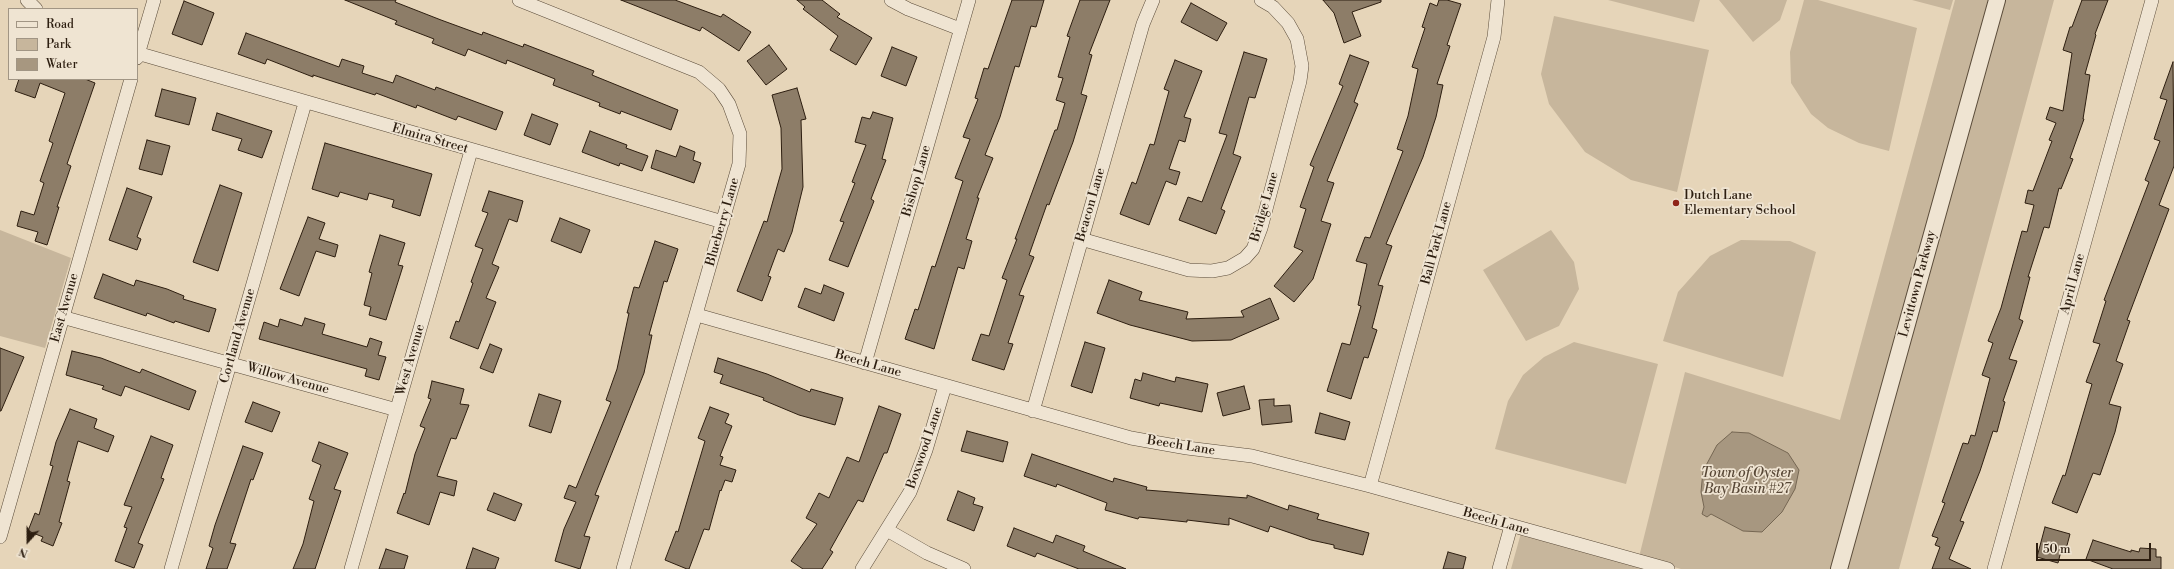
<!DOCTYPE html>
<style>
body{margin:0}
#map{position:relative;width:2174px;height:569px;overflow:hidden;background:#e6d5b9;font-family:"Libre Bodoni",serif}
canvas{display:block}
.legend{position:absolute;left:8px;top:8px;width:130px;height:72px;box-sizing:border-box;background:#efe4d2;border:1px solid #a19584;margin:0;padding:5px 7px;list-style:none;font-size:12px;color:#2d1e10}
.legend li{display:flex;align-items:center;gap:8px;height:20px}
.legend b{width:20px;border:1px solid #a19584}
.north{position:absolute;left:8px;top:521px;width:40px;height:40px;-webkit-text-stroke:3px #efe4d2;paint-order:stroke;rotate:201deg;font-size:11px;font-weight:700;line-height:16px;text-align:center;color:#2d1e10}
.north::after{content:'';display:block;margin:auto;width:14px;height:18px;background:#2d1e10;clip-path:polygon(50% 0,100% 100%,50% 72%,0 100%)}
.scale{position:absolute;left:2036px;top:543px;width:115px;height:18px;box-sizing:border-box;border:2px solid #2d1e10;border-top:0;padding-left:5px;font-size:12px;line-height:14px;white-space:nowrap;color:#2d1e10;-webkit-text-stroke:3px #efe4d2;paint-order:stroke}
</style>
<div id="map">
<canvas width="2174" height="569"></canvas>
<ul class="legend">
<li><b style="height:5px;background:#efe4d2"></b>Road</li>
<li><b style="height:11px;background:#c7b69c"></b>Park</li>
<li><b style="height:11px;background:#a79780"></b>Water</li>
</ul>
<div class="north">N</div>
<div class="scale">50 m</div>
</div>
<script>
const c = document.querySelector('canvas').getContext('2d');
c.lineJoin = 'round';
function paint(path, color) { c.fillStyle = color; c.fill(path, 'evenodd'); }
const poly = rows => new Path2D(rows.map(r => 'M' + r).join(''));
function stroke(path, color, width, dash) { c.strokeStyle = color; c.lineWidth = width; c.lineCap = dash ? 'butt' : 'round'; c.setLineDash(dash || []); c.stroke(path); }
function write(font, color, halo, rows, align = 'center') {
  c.font = font + ' "Libre Bodoni",serif'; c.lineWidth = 3.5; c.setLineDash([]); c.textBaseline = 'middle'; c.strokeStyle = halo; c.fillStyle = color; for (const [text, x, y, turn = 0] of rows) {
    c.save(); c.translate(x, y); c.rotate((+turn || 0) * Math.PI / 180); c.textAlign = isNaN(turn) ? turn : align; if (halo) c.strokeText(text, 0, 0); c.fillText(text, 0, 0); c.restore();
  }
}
paint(poly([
 [1608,0,1700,0,1694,22],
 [1719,0,1787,0,1780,20,1753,42],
 [1804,0,1818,0,1917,28,1889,151,1859,143,1828,128,1811,114,1791,83,1790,52],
 [1912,0,1953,0,1950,10],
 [1955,0,2054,0,1899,569,1681,569,1639,557,1685,372,1840,420],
 [1554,16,1709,50,1677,192,1631,180,1585,152,1549,104,1541,74],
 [0,230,71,258,45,348,0,336],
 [1551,230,1574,262,1579,289,1559,326,1526,341,1483,270],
 [1741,240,1790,241,1816,252,1783,377,1663,341,1678,292,1710,256],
 [1574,342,1658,364,1626,484,1495,449,1508,401,1523,375,1544,357],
 [1521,533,1652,569,1511,569]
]), '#c7b69c');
const water = poly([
 [1732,432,1749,433,1788,453,1799,470,1795,489,1782,512,1762,532,1743,531,1711,514,1707,517,1702,514,1704,507,1701,492,1703,471,1717,445,1732,432]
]);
paint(water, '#a79780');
stroke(water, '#766753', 1);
const building = poly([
 [345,0,396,0,395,2,441,20,482,35,483,32,523,47,524,44,594,71,592,75,678,110,671,130,621,111,620,114,599,106,600,103,553,85,555,79,507,60,506,64,468,49,465,56,432,43,434,39,395,24,397,21,345,0],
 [621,0,675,0,721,17,723,14,751,32,739,51,702,27,700,31,621,0],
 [797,0,822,0,840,14,837,17,872,38,856,65,830,50,838,36,803,9,805,7,797,0],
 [1012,0,1044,0,1036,27,1031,26,1019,67,1015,66,1000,117,985,155,993,158,977,198,979,198,966,239,972,241,964,269,958,267,934,349,905,339,915,309,918,310,932,266,935,267,963,181,955,178,970,139,963,137,978,99,975,98,984,68,988,69,1012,0],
 [1080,0,1110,0,1089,54,1092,55,1081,94,1087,96,1073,142,1049,205,1047,204,1029,255,1034,257,1019,295,1024,296,1008,343,1013,344,1004,370,972,360,981,334,989,336,1007,280,1002,278,1017,239,1015,239,1055,130,1057,130,1065,103,1056,100,1063,78,1058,77,1070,37,1067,36,1080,0],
 [1323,0,1381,0,1381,2,1352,12,1361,36,1344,43,1334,13,1323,0],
 [1439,0,1447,0,1461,4,1447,45,1450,46,1437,84,1443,85,1436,117,1423,157,1386,244,1392,246,1378,285,1383,286,1372,328,1377,330,1368,358,1364,357,1351,399,1327,391,1342,343,1350,345,1361,306,1358,305,1367,264,1356,261,1365,237,1370,238,1403,151,1397,149,1408,116,1418,69,1412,67,1425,28,1422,27,1430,3,1437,6,1439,0],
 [2082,0,2108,0,2095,34,2096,35,2085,74,2090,75,2083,119,2084,119,2070,158,2073,159,2061,189,2059,188,2049,228,2044,227,2028,277,2030,277,2019,319,2023,321,2009,359,2017,361,2003,401,2005,402,1997,432,1993,431,1980,471,1960,521,1964,522,1949,559,1971,569,1932,569,1940,547,1935,545,1938,538,1932,536,1945,503,1942,502,1963,443,1968,444,1971,435,1975,436,1990,378,1982,375,1993,343,1988,341,2001,308,2022,231,2027,232,2034,205,2025,203,2028,190,2033,191,2052,141,2049,140,2056,123,2046,119,2050,107,2063,111,2072,53,2063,50,2070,27,2072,27,2082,0],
 [184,1,214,13,202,45,172,34,184,1],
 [1191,3,1227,23,1217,41,1181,22,1191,3],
 [246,33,339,67,342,59,364,66,362,73,393,83,396,75,435,90,436,87,503,112,496,130,458,116,456,120,417,105,416,108,376,93,375,95,313,75,313,77,267,59,265,64,238,54,246,33],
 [769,45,787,69,766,85,747,61,769,45],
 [892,47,917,57,906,86,881,76,892,47],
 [1244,52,1267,59,1255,98,1249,97,1233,154,1241,157,1221,209,1225,211,1216,234,1179,220,1188,197,1202,202,1227,135,1219,133,1244,52],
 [1350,55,1369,62,1354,102,1358,104,1327,181,1334,183,1321,221,1331,224,1313,279,1294,302,1274,286,1303,251,1294,247,1306,209,1300,207,1314,167,1310,165,1343,86,1339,84,1350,55],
 [1175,60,1202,71,1184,117,1191,119,1185,142,1179,140,1169,169,1180,172,1176,185,1166,181,1149,225,1120,214,1132,182,1136,184,1150,144,1154,145,1169,91,1164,89,1175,60],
 [2173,62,2174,166,2159,205,2169,209,2127,320,2130,321,2116,361,2123,364,2109,404,2121,407,2115,432,2100,475,2093,473,2077,513,2052,503,2063,475,2065,476,2092,384,2086,382,2100,344,2093,342,2106,301,2104,300,2149,182,2145,180,2160,141,2154,139,2167,100,2160,98,2173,62],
 [19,79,85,79,95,83,67,164,71,166,57,207,59,207,47,245,35,241,38,232,17,226,21,211,34,215,44,183,40,181,53,143,49,141,65,93,40,83,35,98,15,91,19,79],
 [797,88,806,119,801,120,803,187,792,232,784,252,778,249,768,276,771,277,762,301,737,291,764,221,767,222,782,169,781,128,772,95,797,88],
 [162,89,196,98,189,125,155,116,162,89],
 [873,112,893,118,882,159,886,160,871,199,874,201,848,267,829,260,844,222,840,221,855,183,852,182,866,145,855,142,862,117,870,119,873,112],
 [217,113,272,131,262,158,238,150,242,139,212,130,217,113],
 [532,114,558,124,550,145,524,135,532,114],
 [590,131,627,145,626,148,648,156,642,171,620,163,619,166,582,152,590,131],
 [147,140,170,146,162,175,139,169,147,140],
 [325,143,432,174,420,216,392,207,394,200,369,193,367,200,340,192,338,197,312,189,325,143],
 [680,146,695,152,693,160,701,163,694,183,651,168,656,150,676,157,680,146],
 [220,185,242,193,218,271,193,262,220,185],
 [127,188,152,197,137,237,141,239,137,250,109,240,127,188],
 [489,191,523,201,517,222,509,219,492,264,499,267,486,298,496,302,478,349,450,338,456,321,459,322,473,283,471,282,483,249,475,246,488,213,482,211,489,191],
 [308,217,325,223,319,239,338,245,335,257,316,251,299,296,280,289,308,217],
 [560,218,590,230,581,253,551,241,560,218],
 [380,235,405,243,398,265,403,266,386,320,369,315,371,307,364,305,372,273,369,272,380,235],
 [655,241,678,249,667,282,664,281,649,335,652,335,644,373,595,495,599,496,584,536,590,537,580,569,555,561,564,529,576,502,564,498,569,485,576,488,611,402,606,400,617,369,629,313,627,313,634,287,639,288,655,241],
 [103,274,134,286,136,280,167,289,184,296,183,299,216,309,209,332,175,321,174,323,147,313,146,316,94,298,103,274],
 [1109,280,1142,292,1139,300,1188,312,1186,319,1244,317,1241,311,1270,298,1279,319,1231,340,1192,341,1130,325,1097,313,1109,280],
 [824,285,844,293,834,321,798,307,805,288,821,294,824,285],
 [305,318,325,324,322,334,367,347,370,338,382,342,378,355,386,357,379,380,365,376,367,369,259,339,264,322,278,327,280,319,302,326,305,318],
 [1085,342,1105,348,1092,393,1071,386,1085,342],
 [490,344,502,349,493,373,480,368,490,344],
 [0,348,24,357,1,411,0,411,0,348],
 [72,351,101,358,140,373,142,369,196,391,189,410,125,386,121,396,102,389,104,386,66,375,72,351],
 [718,358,767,374,810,392,811,389,843,398,835,425,799,415,763,400,764,398,720,383,723,375,714,372,718,358],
 [1143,373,1175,382,1176,377,1208,384,1202,412,1160,403,1159,406,1130,398,1135,379,1141,381,1143,373],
 [432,381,464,389,460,404,469,405,456,439,451,438,437,476,457,481,454,496,440,492,429,525,397,513,404,493,405,494,415,454,425,428,420,426,431,399,428,398,432,381],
 [1244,386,1250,409,1223,416,1217,393,1244,386],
 [539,394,561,401,551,433,529,426,539,394],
 [1274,399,1274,406,1290,405,1292,422,1262,425,1259,400,1274,399],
 [253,402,280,412,272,432,245,422,253,402],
 [879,406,901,414,887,453,884,453,863,502,858,500,830,550,833,552,822,569,803,569,791,561,817,524,806,518,819,493,829,498,847,457,859,462,879,406],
 [710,407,729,414,725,423,732,426,720,456,723,457,720,465,736,470,732,482,725,480,721,491,720,490,709,530,704,529,689,569,687,569,665,560,676,531,678,532,705,441,698,438,710,407],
 [70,409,97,419,94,428,114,436,108,452,78,441,67,481,70,482,59,522,62,523,53,546,41,541,43,537,28,531,35,513,39,515,53,466,50,465,56,442,70,409],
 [1320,413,1350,422,1345,440,1315,433,1320,413],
 [967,431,1008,442,1003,462,961,451,967,431],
 [151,436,173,445,161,478,164,479,138,543,143,545,134,568,115,561,127,528,124,527,132,507,124,505,151,436],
 [319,442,348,453,334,489,341,491,315,569,293,569,303,544,314,501,309,499,321,465,312,461,319,442],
 [243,446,263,453,253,480,251,479,230,543,236,544,227,569,206,569,213,548,209,546,215,525,243,446],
 [1032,454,1113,482,1114,478,1147,487,1146,490,1247,498,1247,495,1288,510,1289,505,1319,514,1317,519,1369,533,1363,555,1334,548,1334,545,1311,540,1270,526,1268,532,1229,518,1229,525,1187,520,1187,522,1139,517,1138,519,1105,510,1107,503,1057,484,1056,487,1024,476,1032,454],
 [958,491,975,498,973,504,983,507,974,531,947,520,958,491],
 [494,493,522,504,515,521,487,510,494,493],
 [2045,527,2070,534,2065,553,2061,551,2058,563,2037,557,2045,527],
 [1014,528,1053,543,1056,535,1085,546,1083,551,1126,569,1079,569,1037,553,1035,557,1007,546,1014,528],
 [2093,540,2131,552,2131,550,2139,552,2140,548,2156,549,2156,557,2161,557,2161,569,2113,569,2086,559,2093,540],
 [473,548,499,558,495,569,466,569,473,548],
 [386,549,408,556,404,569,379,569,386,549],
 [1448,552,1466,557,1463,569,1443,569,1448,552]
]);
paint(building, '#8d7d68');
stroke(building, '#2d1e10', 1);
const minor = poly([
 [27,0,36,9],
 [519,0,699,72,719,89,729,104,740,134,739,164,623,569],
 [891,0,908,9,960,29],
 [137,53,723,222],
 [137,58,154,0],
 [1081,239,1189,270,1212,271,1228,268,1245,258,1253,249,1261,228,1300,81,1302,66,1297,39,1288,23,1273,7,1261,0],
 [697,315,1131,438,1187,448,1252,456,1370,486,1668,569],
 [62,317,397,410],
 [865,363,969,0],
 [1033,411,1143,24,1153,0],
 [1370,486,1494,37,1498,0],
 [887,530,927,553,964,569],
 [0,537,131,79],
 [171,569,305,103],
 [351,569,471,151],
 [862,569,910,492,926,450,945,386],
 [1499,569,1511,526],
 [1994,569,2152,0]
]);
const tertiary = poly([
 [1839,569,1997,0]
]);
stroke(minor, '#5b4c3a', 14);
stroke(tertiary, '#5b4c3a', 18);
stroke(minor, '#efe4d2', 13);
stroke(tertiary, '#efe4d2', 16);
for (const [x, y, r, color] of [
 [1676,203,4,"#8f2418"]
]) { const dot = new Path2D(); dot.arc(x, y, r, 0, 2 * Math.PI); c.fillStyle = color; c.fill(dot); stroke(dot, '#efe4d2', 1.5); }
write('13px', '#2d1e10', '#efe4d2', [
 ["Elmira Street",430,139,16],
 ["Bishop Lane",917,181,-74],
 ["Beacon Lane",1091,205,-74],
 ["Bridge Lane",1265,207,-74],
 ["Blueberry Lane",723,222,-74],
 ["Ball Park Lane",1437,243,-75],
 ["Levittown Parkway",1918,284,-75],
 ["April Lane",2073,284,-75],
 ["East Avenue",65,308,-74],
 ["Cortland Avenue",238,336,-74],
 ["West Avenue",411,360,-74],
 ["Beech Lane",868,364,16],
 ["Willow Avenue",288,379,16],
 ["Beech Lane",1181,446,9],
 ["Boxwood Lane",925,448,-71],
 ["Beech Lane",1496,522,16]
]);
write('13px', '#2d1e10', '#efe4d2', [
 ["Dutch Lane",1684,196],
 ["Elementary School",1684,211]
], 'left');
write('italic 14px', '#584837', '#efe4d2', [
 ["Town of Oyster",1747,474],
 ["Bay Basin #27",1747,490]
]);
</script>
